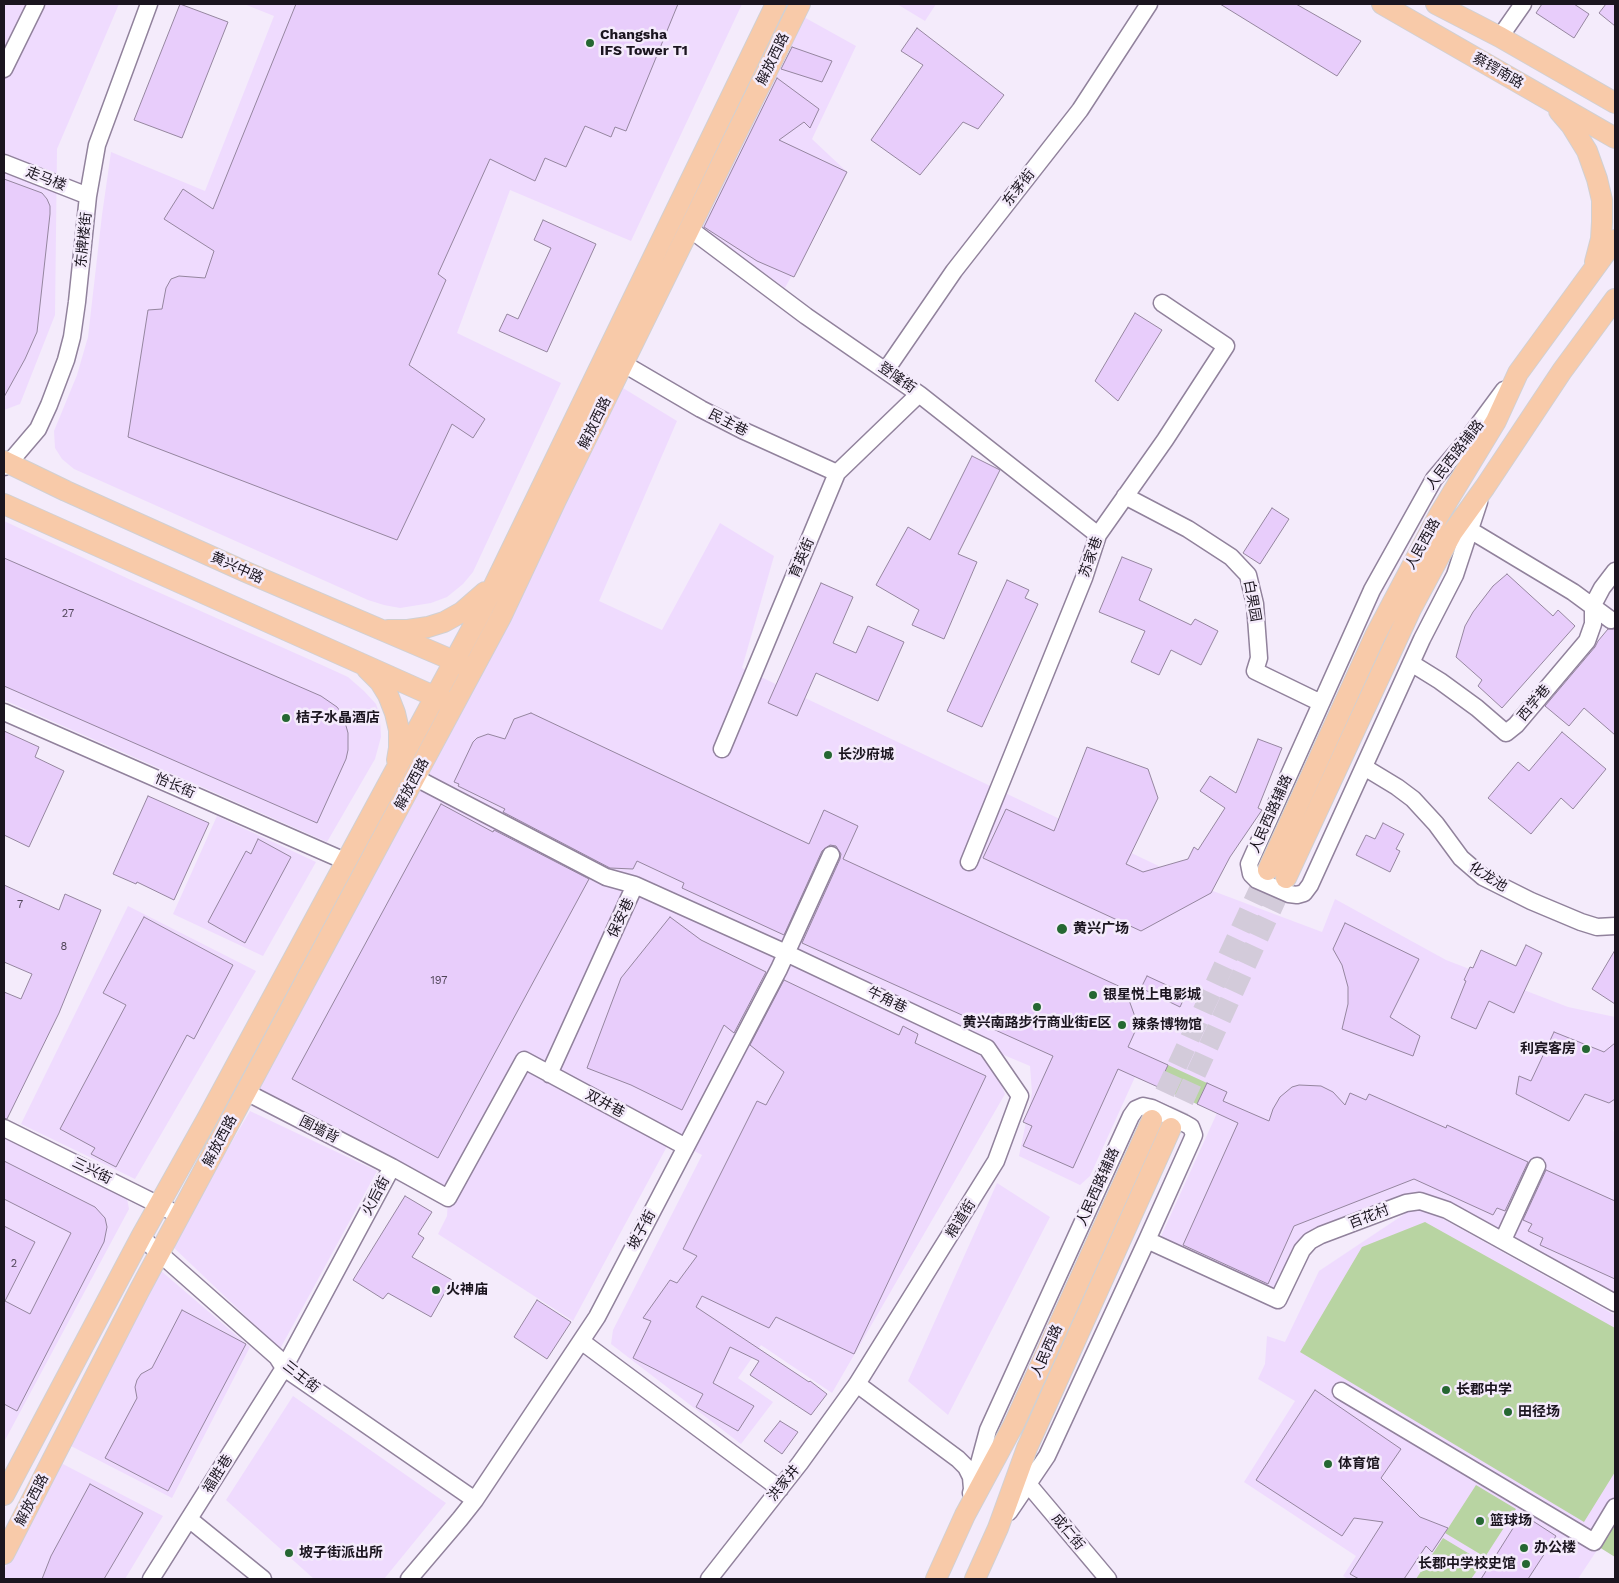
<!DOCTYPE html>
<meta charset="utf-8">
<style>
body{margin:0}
#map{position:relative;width:1619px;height:1583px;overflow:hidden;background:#f4ebfb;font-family:"Work Sans",sans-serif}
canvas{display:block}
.frame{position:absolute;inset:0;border:5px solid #1b151f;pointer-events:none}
</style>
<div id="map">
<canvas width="1619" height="1583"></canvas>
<div class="frame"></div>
</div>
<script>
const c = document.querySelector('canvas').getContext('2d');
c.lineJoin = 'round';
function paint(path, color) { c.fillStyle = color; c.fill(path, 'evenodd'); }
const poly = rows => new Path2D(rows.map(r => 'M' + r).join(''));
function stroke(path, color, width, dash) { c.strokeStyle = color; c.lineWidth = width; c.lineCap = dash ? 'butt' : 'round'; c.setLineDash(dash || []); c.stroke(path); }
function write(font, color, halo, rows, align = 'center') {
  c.font = font + ' "Work Sans","Noto Sans SC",sans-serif'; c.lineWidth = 5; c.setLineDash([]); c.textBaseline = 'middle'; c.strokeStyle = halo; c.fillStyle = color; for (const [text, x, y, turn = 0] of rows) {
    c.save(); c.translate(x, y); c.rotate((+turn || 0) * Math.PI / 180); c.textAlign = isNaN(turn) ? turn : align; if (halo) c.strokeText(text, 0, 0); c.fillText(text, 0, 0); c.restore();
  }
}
paint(poly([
 [4,4,119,4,57,149,55,315,20,404,4,410],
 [244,4,742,4,631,241,510,190,457,333,561,383,473,572,463,584,447,597,431,603,400,608,384,605,368,600,74,469,62,459,55,448,54,431,77,375,88,337,102,215,111,152,205,191,274,16],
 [897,4,936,4,925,21],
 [802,16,856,46,812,139,847,172,785,288,701,227],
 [623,388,677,421,599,601,662,630,720,523,774,556,742,668,1205,888,1322,932,1335,899,1446,960,1568,1007,1615,1017,1615,1128,1613,1131,1615,1132,1615,1303,1432,1204,1321,1235,1278,1299,1157,1245,1217,1113,1135,1077,1090,1176,1080,1185,1019,1156,1032,1093,1030,1066,987,1048,1005,1094,832,1393,761,1345,738,1378,773,1402,741,1444,611,1344,613,1330,702,1155,671,1139,573,1321,438,1234,447,1216,448,1198,251,1094,615,395],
 [4,521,131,580,324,666,348,677,364,691,376,704,380,716,381,737,375,759,327,842,4,700],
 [217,816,316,862,263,956,173,914],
 [128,906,256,971,135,1179,21,1124],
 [250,1111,377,1171,280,1349,171,1245],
 [4,1128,125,1188,129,1209,4,1442],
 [997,1183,1050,1217,948,1415,908,1381],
 [1418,1205,1615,1315,1615,1557,1599,1547,1578,1579,1348,1579,1343,1576,1356,1556,1244,1482,1295,1401,1258,1379,1265,1364,1267,1336,1285,1342,1319,1271],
 [160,1270,250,1347,172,1498,69,1445],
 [293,1396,446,1503,384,1579,314,1579,226,1500],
 [59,1462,163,1516,125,1579,4,1579,4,1570]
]), '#efdbfe');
paint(poly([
 [1168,1065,1207,1083,1197,1104,1158,1087],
 [1425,1222,1615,1328,1615,1472,1584,1522,1300,1352,1362,1247],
 [1476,1485,1516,1509,1485,1557,1445,1533],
 [1615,1521,1615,1557,1599,1547],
 [1443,1538,1483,1562,1471,1579,1416,1579]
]), '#b8d4a2');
const building = poly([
 [180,4,228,22,182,138,134,120,180,4],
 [296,4,678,4,626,131,615,127,611,137,585,126,566,167,545,158,535,181,490,159,438,274,446,280,409,365,485,419,473,438,452,424,397,540,128,437,148,310,162,309,166,288,171,279,179,276,205,278,214,251,164,219,183,189,213,209,296,4],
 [1220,4,1296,4,1361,41,1337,76,1220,4],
 [1542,4,1574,4,1589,14,1574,38,1536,13,1542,4],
 [1606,4,1615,4,1615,26,1599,13,1606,4],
 [917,28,1004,95,978,129,963,122,920,175,871,140,923,65,901,51,917,28],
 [792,47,832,61,822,82,781,69,792,47],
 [777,78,819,109,810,128,804,122,779,140,847,172,794,277,757,261,704,227,777,78],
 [4,179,42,193,47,199,50,206,50,214,37,332,25,359,4,397,4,179],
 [543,220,596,244,547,352,499,331,507,314,518,319,551,248,534,240,543,220],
 [1135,313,1162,330,1118,401,1095,381,1135,313],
 [972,456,1000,470,958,554,977,562,944,639,912,625,919,610,876,585,908,527,930,540,972,456],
 [1272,508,1289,519,1260,564,1243,553,1272,508],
 [1122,557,1152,569,1139,600,1191,625,1195,619,1218,631,1201,665,1171,650,1159,675,1131,662,1145,631,1099,612,1122,557],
 [4,558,321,696,337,707,343,715,348,733,348,750,346,759,317,823,4,686,4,558],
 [1507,574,1553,616,1558,610,1575,626,1502,708,1478,686,1482,680,1456,657,1465,626,1473,612,1493,586,1507,574],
 [1007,580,1029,590,1025,598,1038,604,982,727,947,711,1007,580],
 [821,583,853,597,833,643,856,653,868,626,904,642,878,701,816,673,797,716,768,703,821,583],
 [1608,629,1615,629,1615,735,1584,708,1569,726,1545,706,1595,647,1598,641,1608,629],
 [531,713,809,844,824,810,858,826,843,859,1125,989,1138,1025,1128,1047,1168,1065,1158,1087,1118,1069,1073,1168,1023,1146,1032,1126,1023,1122,1053,1056,802,943,840,859,841,854,836,846,830,845,822,851,784,935,682,888,684,883,637,861,633,869,610,868,503,812,505,809,458,786,459,784,454,782,473,742,477,738,488,734,505,739,514,719,531,713],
 [4,731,39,747,35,757,64,771,29,847,4,835,4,731],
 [1562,732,1606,769,1573,809,1561,798,1531,834,1488,798,1518,762,1529,771,1562,732],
 [1258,739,1282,748,1258,808,1262,810,1230,857,1211,893,1141,931,983,858,1006,809,1054,831,1087,747,1148,769,1158,798,1126,864,1143,872,1188,859,1194,847,1198,850,1225,808,1200,791,1210,776,1236,793,1258,739],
 [148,796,209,823,174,900,137,882,136,884,113,874,148,796],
 [441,804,493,832,494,830,589,879,438,1158,292,1079,441,804],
 [1383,823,1404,834,1396,849,1400,851,1390,872,1356,855,1366,835,1375,839,1383,823],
 [258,839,291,857,245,943,208,922,246,851,251,854,258,839],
 [4,885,59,910,65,894,101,910,59,1013,7,1119,4,1118,4,992,21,999,32,974,4,962,4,885],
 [144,917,233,965,194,1039,187,1035,116,1167,91,1154,95,1148,60,1129,126,1005,103,993,144,917],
 [670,917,701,940,766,972,734,1033,724,1025,682,1110,631,1085,587,1068,621,978,670,917],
 [1345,923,1419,959,1390,1017,1420,1036,1413,1056,1342,1029,1348,1004,1348,987,1342,965,1333,949,1345,923],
 [1526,945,1542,953,1514,1013,1489,1001,1476,1029,1451,1018,1466,981,1464,980,1470,967,1473,968,1481,950,1516,966,1526,945],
 [1615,950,1615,1004,1592,989,1615,950],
 [1147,976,1186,994,1180,1007,1141,988,1147,976],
 [784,980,899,1035,903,1026,918,1034,915,1043,986,1076,854,1354,776,1317,769,1328,702,1296,696,1307,809,1382,810,1381,827,1394,811,1415,750,1375,759,1361,730,1347,713,1383,754,1406,738,1431,696,1407,703,1394,633,1358,651,1321,643,1318,670,1280,677,1283,697,1256,683,1249,757,1101,766,1105,784,1072,750,1045,784,980],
 [1554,1032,1604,1052,1615,1043,1615,1099,1609,1103,1585,1094,1569,1121,1516,1094,1519,1076,1531,1081,1554,1032],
 [1207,1083,1227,1092,1223,1101,1269,1121,1273,1109,1280,1097,1292,1087,1299,1085,1321,1086,1333,1092,1345,1105,1350,1093,1366,1100,1369,1094,1446,1128,1447,1125,1528,1162,1505,1211,1497,1208,1493,1215,1414,1179,1294,1226,1268,1284,1183,1245,1238,1123,1197,1104,1207,1083],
 [4,1161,95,1207,105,1218,107,1227,104,1242,17,1411,4,1404,4,1226,35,1242,5,1301,30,1314,71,1233,4,1199,4,1161],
 [1546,1170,1615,1201,1615,1279,1540,1245,1543,1238,1528,1231,1532,1224,1523,1220,1546,1170],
 [405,1196,432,1212,418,1234,424,1238,412,1257,452,1280,431,1317,388,1293,383,1299,353,1280,405,1196],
 [537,1300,571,1322,547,1359,514,1337,537,1300],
 [182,1310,246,1344,168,1491,105,1458,137,1398,135,1387,137,1380,141,1374,152,1368,182,1310],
 [1315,1390,1401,1449,1381,1478,1420,1517,1448,1528,1432,1552,1426,1546,1404,1579,1359,1579,1350,1574,1383,1522,1354,1518,1342,1536,1256,1480,1315,1390],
 [780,1421,798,1432,782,1454,764,1441,780,1421],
 [90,1484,143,1513,104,1579,42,1579,51,1556,90,1484],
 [1522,1514,1556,1536,1528,1579,1481,1579,1522,1514]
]);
paint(building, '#e8cdfb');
stroke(building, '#95869f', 1);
stroke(poly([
 [1152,1120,1268,870],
 [1171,1128,1286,878]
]), '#d3cbda', 20, [20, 10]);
const minor = poly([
 [1500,37,1523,4],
 [4,69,36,4],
 [4,163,88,196],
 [690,229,806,316,919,394,1098,535],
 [624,364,701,409,742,430,837,473],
 [886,370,954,271,1080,110,1149,4],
 [4,467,9,463,38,429,49,405,66,360,72,337,77,302,88,196,97,145,149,4],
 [1125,496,1188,529,1231,557,1248,575,1255,604,1259,658,1255,671,1321,703],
 [1479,502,1455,575,1422,639,1310,885,1304,893,1297,895,1289,894,1257,880,1251,874,1249,864,1253,855,1372,590,1434,479,1467,440,1504,390],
 [1470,530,1573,592,1611,620],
 [1411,663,1440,681,1477,708,1506,733,1516,725,1587,641,1593,624,1593,605,1602,588,1615,571],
 [4,712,345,861],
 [722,749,837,473,919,394],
 [1364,767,1397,787,1413,799,1436,824,1461,858,1483,877,1531,901,1581,922,1597,927,1615,926],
 [416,778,606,877,635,885],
 [969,862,1084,578,1098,535,1165,440,1226,346,1162,303],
 [549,1074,635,885,786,953,987,1048,1020,1096,996,1161,857,1384,800,1463,709,1579],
 [246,1092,392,1167],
 [4,1128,179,1215],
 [141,1237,277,1357,284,1368,475,1500],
 [1147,1240,1278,1300,1302,1250,1310,1241,1321,1235,1406,1203,1420,1201,1447,1210,1615,1303],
 [1503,1240,1537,1166],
 [581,1341,780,1489],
 [857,1384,958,1459,966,1467,971,1477,972,1489],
 [1341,1391,1594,1542,1615,1507],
 [1028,1484,1108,1579],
 [971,1493,988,1430,1131,1116,1136,1109,1143,1106,1152,1108,1184,1123,1191,1127,1194,1135,1191,1142,1147,1240,1047,1456,1009,1512],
 [189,1519,263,1579],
 [151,1579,284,1368,392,1167,448,1198,524,1060,686,1147],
 [409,1579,460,1519,475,1500,597,1317,779,969,831,855]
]);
const major = poly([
 [1382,4,1615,138],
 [1436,4,1500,37,1615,103],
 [1559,111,1571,125,1587,151,1597,179,1602,200,1602,222,1601,239,1595,262],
 [4,461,66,491,246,572,466,666],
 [4,504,447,702],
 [388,630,408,630,428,627,444,622,462,612,485,592],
 [367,669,380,682,388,695,395,713,399,730,399,748,397,760],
 [1268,870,1375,636,1439,515,1496,421,1518,373,1615,240],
 [1286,878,1411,609,1452,533,1485,487,1562,371,1615,299],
 [4,1495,141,1237,208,1117,483,608,776,4],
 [4,1554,139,1291,501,617,556,500,800,4],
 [936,1579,965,1515,1014,1424,1152,1120],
 [975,1579,998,1528,1027,1448,1171,1128]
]);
stroke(minor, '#91829c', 19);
stroke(major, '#d1d0d2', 22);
stroke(minor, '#fff', 16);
stroke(major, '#f8caa9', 20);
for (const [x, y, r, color] of [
 [590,43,5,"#256732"],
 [286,718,5,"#256732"],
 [828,755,5,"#256732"],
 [1062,929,6,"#256732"],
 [1093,995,5,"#256732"],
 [1037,1007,5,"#256732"],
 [1122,1025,5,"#256732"],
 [1586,1049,5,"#256732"],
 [436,1290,5,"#256732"],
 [1446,1390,5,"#256732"],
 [1508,1412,5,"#256732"],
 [1328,1464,5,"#256732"],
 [1480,1521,5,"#256732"],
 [1524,1548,5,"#256732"],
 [289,1553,5,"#256732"],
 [1526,1564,5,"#256732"]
]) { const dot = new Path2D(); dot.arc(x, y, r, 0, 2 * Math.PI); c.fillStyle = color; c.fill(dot); stroke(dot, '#f4ebfb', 2); }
write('11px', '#4e4356', null, [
 ["27",68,614],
 ["7",20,905],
 ["8",64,947],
 ["197",439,981],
 ["2",14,1264]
]);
write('bold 14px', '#1b151f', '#f4ebfb', [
 ["Changsha",600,35],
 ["IFS Tower T1",600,51],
 ["桔子水晶酒店",296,718],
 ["长沙府城",838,755],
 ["黄兴广场",1073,929],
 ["银星悦上电影城",1103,995],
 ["黄兴南路步行商业街E区",1037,1023,"center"],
 ["辣条博物馆",1132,1025],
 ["利宾客房",1576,1049,"right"],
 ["火神庙",446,1290],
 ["长郡中学",1456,1390],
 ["田径场",1518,1412],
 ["体育馆",1338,1464],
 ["篮球场",1490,1521],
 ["办公楼",1534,1548],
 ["坡子街派出所",299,1553],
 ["长郡中学校史馆",1516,1564,"right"]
], 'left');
write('14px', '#1b151f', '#f4ebfb', [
 ["解放西路",773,59,-64],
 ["蔡锷南路",1498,71,30],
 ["走马楼",46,179,21],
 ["东茅街",1019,188,-52],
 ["东牌楼街",84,240,-84],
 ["登隆街",897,378,35],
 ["解放西路",595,423,-64],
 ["民主巷",728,423,27],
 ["人民西路辅路",1455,455,-52],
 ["人民西路",1423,544,-61],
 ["苏家巷",1091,557,-70],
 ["育英街",802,558,-67],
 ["黄兴中路",237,568,24],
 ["白果园",1252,601,80],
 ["西学巷",1534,703,-50],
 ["解放西路",412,784,-62],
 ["怡长街",175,786,23],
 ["人民西路辅路",1271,814,-66],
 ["化龙池",1488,877,32],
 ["保安巷",621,918,-65],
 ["牛角巷",887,1000,25],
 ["双井巷",605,1104,28],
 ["围墙背",319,1130,27],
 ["解放西路",220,1141,-62],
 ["三兴街",92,1171,26],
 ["人民西路辅路",1098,1187,-66],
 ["火后街",376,1196,-62],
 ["百花村",1369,1217,-21],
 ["粮道街",961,1219,-58],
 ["坡子街",642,1230,-62],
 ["人民西路",1047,1351,-66],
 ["三王街",301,1377,38],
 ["福胜巷",218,1474,-58],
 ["洪家井",784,1483,-51],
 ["解放西路",32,1500,-63],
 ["成仁街",1068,1532,50]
]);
</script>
